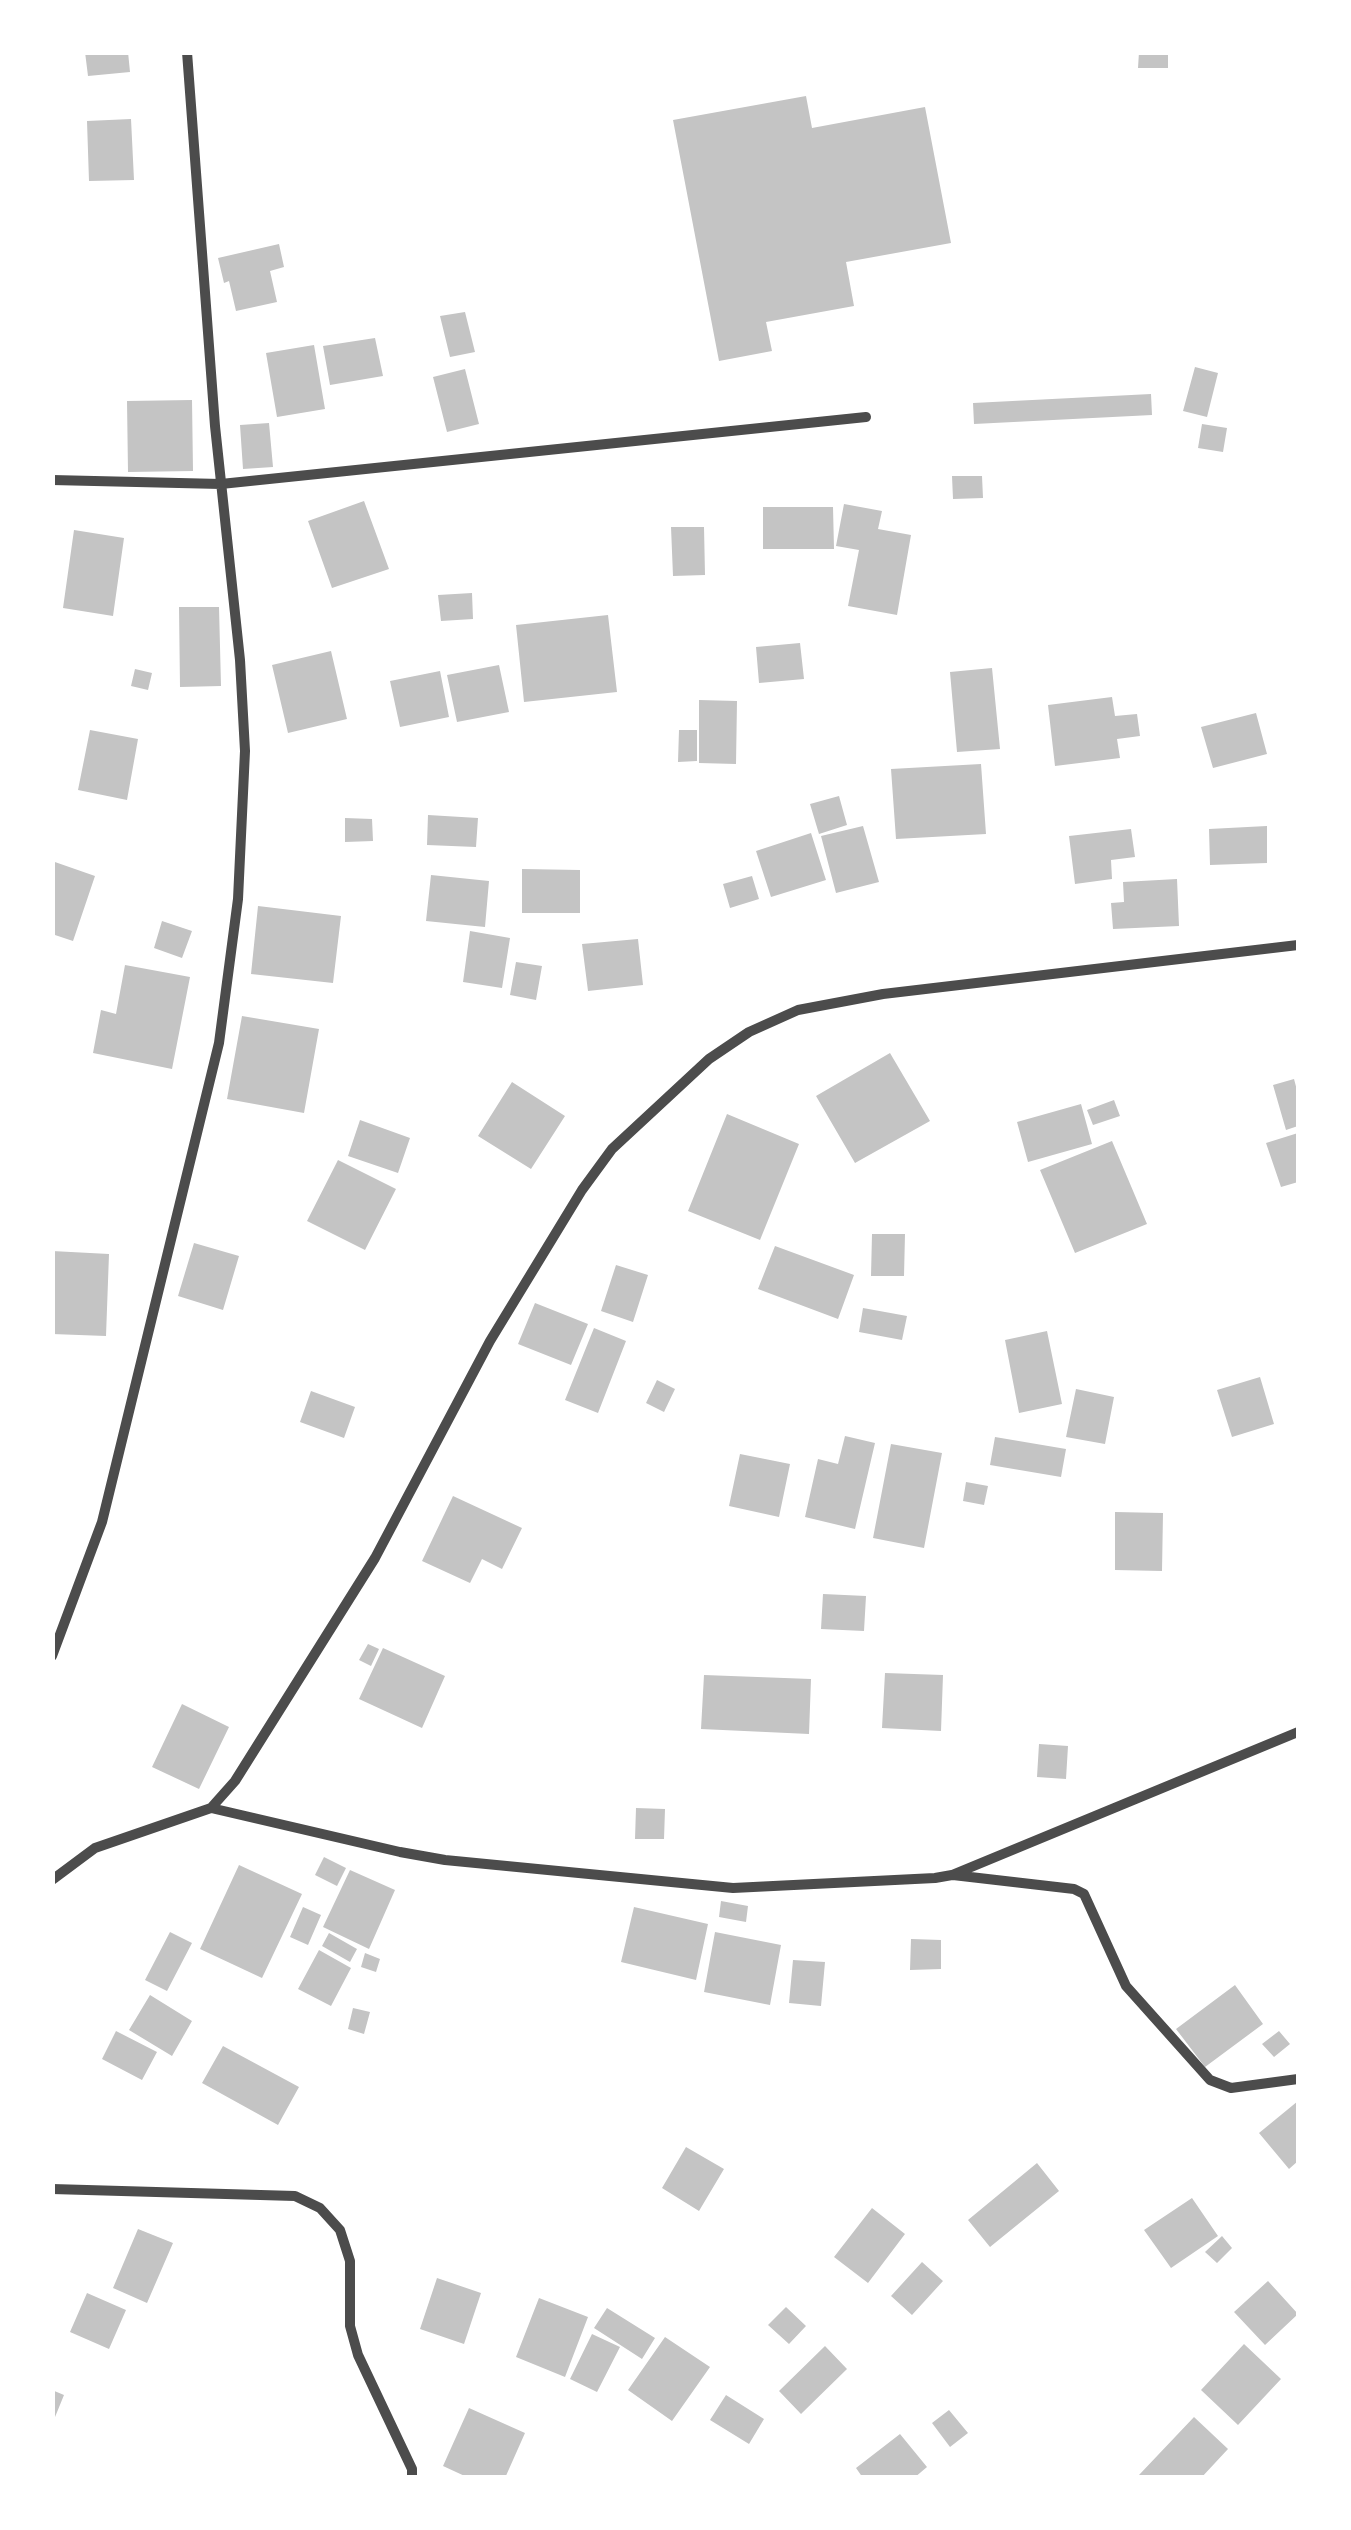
<!DOCTYPE html>
<style>
body{margin:0}
#map{position:relative;width:1351px;height:2530px;overflow:hidden;background:#fff;font-family:"Times New Roman",serif}
canvas{display:block}
.frame{position:absolute;inset:0;border:55px solid #fff;pointer-events:none}
</style>
<div id="map">
<canvas width="1351" height="2530"></canvas>
<div class="frame"></div>
</div>
<script>
const c = document.querySelector('canvas').getContext('2d');
c.lineJoin = 'round';
function paint(path, color) { c.fillStyle = color; c.fill(path, 'evenodd'); }
const poly = rows => new Path2D(rows.map(r => 'M' + r).join(''));
function stroke(path, color, width, dash) { c.strokeStyle = color; c.lineWidth = width; c.lineCap = dash ? 'butt' : 'round'; c.setLineDash(dash || []); c.stroke(path); }
paint(poly([
 [85,52,128,52,130,72,88,76],
 [1139,52,1168,52,1168,68,1138,68],
 [806,96,812,128,925,107,951,243,846,262,854,306,766,322,772,351,719,361,673,120],
 [131,119,134,180,89,181,87,121],
 [279,244,284,267,270,271,277,302,236,311,229,281,224,283,218,258],
 [465,312,475,352,450,357,440,316],
 [375,338,383,376,330,385,323,346],
 [314,345,325,409,277,417,266,353],
 [1195,367,1218,373,1207,417,1183,411],
 [465,369,479,424,447,432,433,377],
 [1151,394,1152,415,974,424,973,403],
 [192,400,193,471,128,472,127,401],
 [269,423,273,467,243,469,240,425],
 [1202,424,1227,428,1223,452,1198,448],
 [952,476,982,476,983,498,953,499],
 [364,501,389,569,332,588,308,521],
 [844,504,882,511,878,529,911,535,897,615,848,606,859,550,836,546],
 [763,507,833,507,834,549,763,549],
 [671,527,704,527,705,575,673,576],
 [74,530,124,538,113,616,63,608],
 [472,593,473,619,441,621,438,595],
 [179,607,219,607,221,686,180,687],
 [608,615,617,692,524,702,516,625],
 [800,643,804,679,759,683,756,647],
 [331,651,347,719,288,733,272,665],
 [499,665,509,712,457,722,447,675],
 [992,668,1000,749,957,752,950,672],
 [135,669,152,673,148,690,131,686],
 [440,671,449,717,400,727,390,681],
 [1112,697,1115,716,1137,714,1140,736,1117,739,1120,758,1055,766,1048,705],
 [699,700,737,701,736,764,699,763],
 [1256,713,1267,754,1213,768,1201,727],
 [90,730,138,739,127,800,78,790],
 [679,730,697,730,697,761,678,762],
 [981,764,986,834,896,839,891,769],
 [839,796,847,825,819,834,810,804],
 [428,815,478,818,476,847,427,845],
 [345,818,372,819,373,841,345,842],
 [863,826,879,882,836,893,821,836],
 [1267,826,1267,863,1210,865,1209,829],
 [1131,829,1135,857,1111,860,1112,879,1075,884,1069,836],
 [811,833,826,880,771,897,756,851],
 [52,861,95,876,73,941,52,934],
 [522,869,580,870,580,913,522,913],
 [431,875,489,881,485,927,426,921],
 [752,876,759,899,730,908,723,884],
 [1177,879,1179,926,1113,929,1111,903,1124,902,1123,882],
 [258,906,341,916,333,983,251,974],
 [162,921,192,931,182,958,154,948],
 [470,931,510,938,502,988,463,982],
 [638,939,643,985,588,991,582,944],
 [516,962,542,966,536,1000,510,995],
 [125,965,190,977,172,1069,93,1053,101,1010,116,1014],
 [242,1016,319,1029,304,1113,227,1099],
 [890,1053,930,1121,855,1163,816,1096],
 [1294,1079,1298,1094,1298,1126,1286,1130,1273,1085],
 [512,1082,565,1116,531,1169,478,1136],
 [1114,1100,1120,1116,1093,1125,1087,1110],
 [1081,1104,1092,1144,1028,1162,1017,1122],
 [727,1114,799,1144,760,1240,688,1211],
 [360,1120,410,1138,398,1173,348,1156],
 [1298,1133,1298,1182,1281,1187,1266,1143],
 [1112,1141,1147,1224,1075,1253,1040,1170],
 [338,1160,396,1189,365,1250,307,1221],
 [872,1234,905,1234,904,1276,871,1276],
 [194,1243,239,1256,223,1310,178,1296],
 [775,1246,854,1275,838,1319,758,1289],
 [52,1251,109,1254,106,1336,52,1334],
 [616,1265,648,1275,633,1322,601,1311],
 [535,1303,588,1324,571,1365,518,1344],
 [863,1308,907,1316,902,1340,859,1332],
 [594,1328,626,1341,598,1413,565,1400],
 [1047,1331,1062,1404,1019,1413,1005,1340],
 [1260,1377,1274,1424,1232,1437,1217,1390],
 [657,1380,675,1389,664,1412,646,1403],
 [1076,1389,1114,1397,1105,1444,1066,1437],
 [311,1391,355,1407,344,1438,300,1422],
 [845,1436,875,1443,855,1529,805,1517,818,1459,838,1464],
 [995,1437,1066,1449,1061,1477,990,1465],
 [891,1444,942,1453,924,1548,873,1538],
 [740,1454,790,1464,779,1517,729,1506],
 [966,1482,988,1486,984,1505,963,1501],
 [453,1496,522,1528,502,1569,482,1559,470,1583,422,1561],
 [1115,1512,1163,1513,1162,1571,1115,1570],
 [823,1594,866,1596,864,1631,821,1629],
 [368,1644,379,1649,371,1666,359,1660],
 [383,1648,445,1676,422,1728,359,1699],
 [885,1673,943,1675,941,1731,882,1728],
 [704,1675,811,1679,809,1734,701,1729],
 [182,1704,229,1727,199,1789,152,1767],
 [1039,1744,1068,1746,1066,1779,1037,1777],
 [636,1808,665,1809,664,1839,635,1839],
 [324,1857,346,1868,337,1886,315,1875],
 [239,1865,302,1894,262,1978,200,1949],
 [350,1870,395,1890,369,1949,323,1927],
 [721,1901,748,1906,746,1922,719,1917],
 [303,1907,321,1915,308,1945,290,1937],
 [634,1907,708,1924,696,1980,621,1962],
 [170,1932,192,1943,167,1991,145,1980],
 [715,1932,781,1945,770,2005,704,1992],
 [329,1933,357,1949,350,1962,322,1946],
 [911,1939,941,1940,941,1969,910,1970],
 [319,1950,351,1968,331,2006,298,1989],
 [365,1953,380,1959,376,1972,361,1967],
 [793,1960,825,1962,821,2006,789,2003],
 [1235,1985,1263,2024,1205,2067,1176,2029],
 [150,1995,192,2021,172,2056,129,2030],
 [353,2008,370,2012,364,2034,348,2029],
 [116,2031,157,2052,142,2080,102,2059],
 [1279,2031,1290,2044,1274,2057,1262,2044],
 [223,2046,299,2087,278,2125,202,2083],
 [1298,2101,1298,2161,1289,2169,1259,2133],
 [686,2147,724,2169,699,2211,662,2188],
 [1037,2163,1059,2191,990,2247,968,2220],
 [1192,2198,1218,2236,1171,2268,1144,2230],
 [872,2208,905,2234,868,2283,834,2257],
 [138,2229,173,2243,147,2303,113,2288],
 [1222,2236,1232,2248,1217,2263,1205,2252],
 [922,2262,943,2281,912,2315,891,2296],
 [437,2278,481,2293,464,2344,420,2329],
 [1268,2281,1298,2314,1265,2345,1234,2312],
 [87,2293,126,2310,109,2349,70,2332],
 [539,2298,588,2317,565,2377,516,2357],
 [786,2307,806,2326,789,2344,768,2325],
 [607,2308,655,2338,642,2359,594,2328],
 [592,2334,620,2347,597,2392,570,2379],
 [665,2337,710,2367,672,2421,628,2390],
 [1244,2344,1281,2379,1238,2425,1201,2390],
 [825,2346,847,2369,801,2414,779,2391],
 [52,2390,64,2395,53,2422,52,2422],
 [726,2395,764,2419,749,2444,710,2420],
 [469,2408,525,2433,505,2478,469,2478,443,2466],
 [949,2410,968,2433,950,2447,932,2423],
 [1194,2417,1228,2449,1201,2478,1141,2478,1139,2475],
 [900,2434,927,2467,914,2478,863,2478,856,2468]
]), '#c4c4c4');
stroke(poly([
 [52,480,221,484,866,417],
 [52,1656,102,1522,219,1043,238,899,245,751,240,660,215,426,187,52],
 [211,1808,400,1852,445,1860,733,1888,935,1878,952,1875,1298,1732],
 [953,1875,1074,1889,1084,1894,1126,1986,1210,2080,1231,2088,1298,2079],
 [52,1880,95,1848,211,1808,235,1781,375,1558,490,1341,582,1190,612,1149,709,1059,749,1032,798,1010,883,994,1298,945],
 [52,2189,295,2196,320,2208,340,2230,350,2261,350,2326,358,2355,412,2469,412,2478]
]), '#4c4c4c', 10);
</script>
